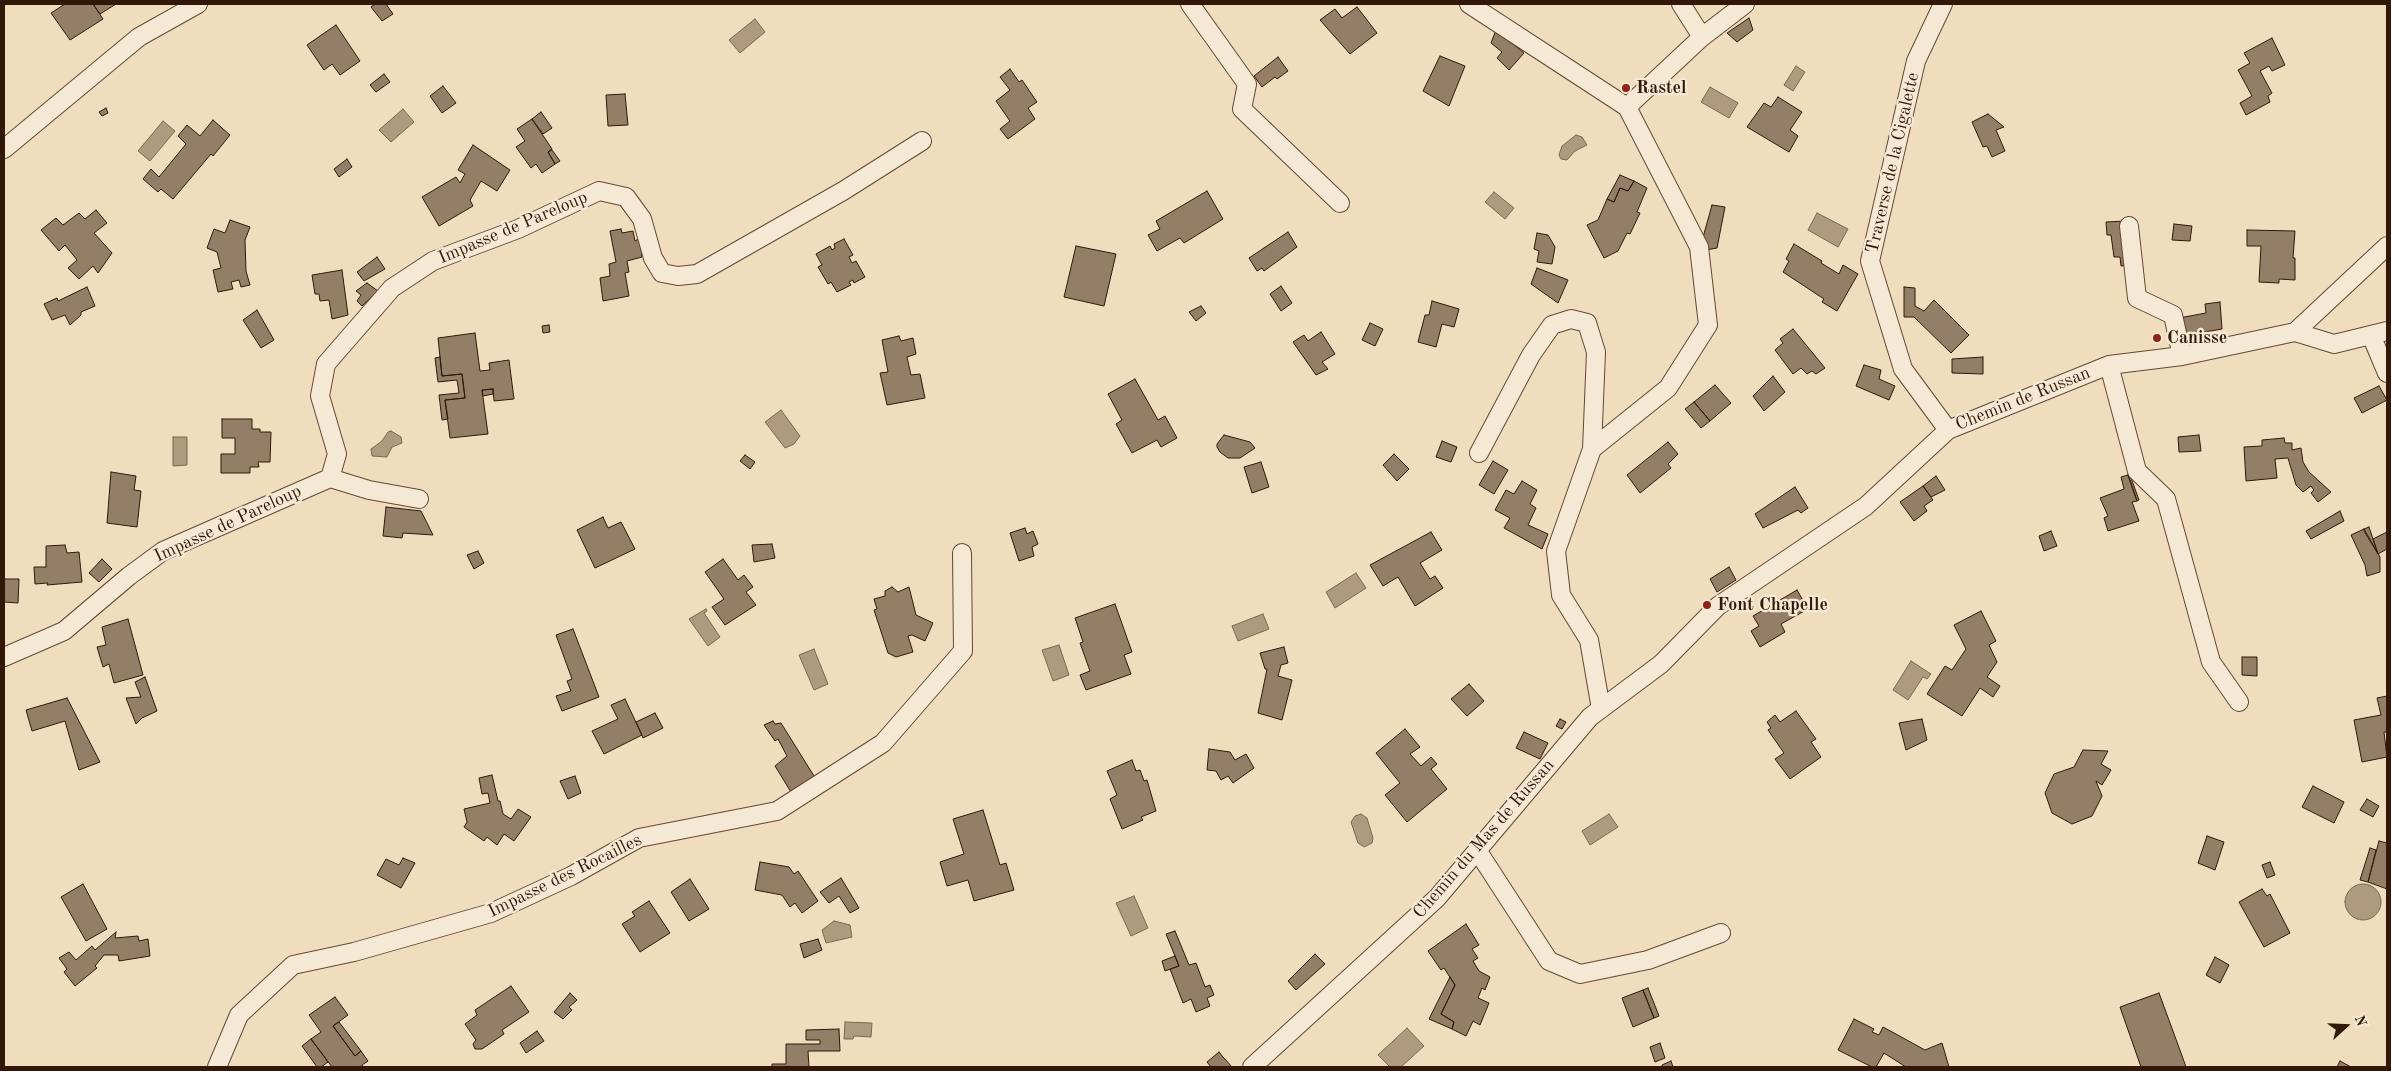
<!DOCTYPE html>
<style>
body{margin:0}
#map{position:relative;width:2391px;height:1071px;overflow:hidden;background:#f0ddbe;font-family:"Old Standard TT",serif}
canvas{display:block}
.frame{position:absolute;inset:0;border:5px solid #321808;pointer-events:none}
.north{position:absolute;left:2321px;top:1001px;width:50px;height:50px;-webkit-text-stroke:4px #f5e9d5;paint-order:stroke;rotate:70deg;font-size:14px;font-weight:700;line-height:20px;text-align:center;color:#321808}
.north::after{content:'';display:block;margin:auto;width:18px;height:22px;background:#321808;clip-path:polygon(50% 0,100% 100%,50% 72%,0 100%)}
</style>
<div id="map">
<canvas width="2391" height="1071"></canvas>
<div class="frame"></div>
<div class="north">N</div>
</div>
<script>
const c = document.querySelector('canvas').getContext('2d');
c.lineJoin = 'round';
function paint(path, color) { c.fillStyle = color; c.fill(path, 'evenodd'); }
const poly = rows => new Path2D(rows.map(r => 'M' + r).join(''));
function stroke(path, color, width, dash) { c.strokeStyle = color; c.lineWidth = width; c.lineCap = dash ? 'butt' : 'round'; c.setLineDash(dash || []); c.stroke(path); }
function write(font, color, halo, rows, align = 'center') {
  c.font = font + ' "Old Standard TT",serif'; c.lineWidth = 4.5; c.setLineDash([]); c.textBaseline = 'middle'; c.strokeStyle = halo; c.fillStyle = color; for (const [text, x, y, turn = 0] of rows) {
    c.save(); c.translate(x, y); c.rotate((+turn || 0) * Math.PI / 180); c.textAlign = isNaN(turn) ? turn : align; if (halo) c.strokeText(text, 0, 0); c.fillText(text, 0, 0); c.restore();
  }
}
const water = poly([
 [755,19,765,32,740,53,729,40,755,19],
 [1796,66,1805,72,1793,91,1784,85,1796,66],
 [1710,87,1738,103,1729,118,1701,102,1710,87],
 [403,109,414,122,391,142,379,130,403,109],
 [163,121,175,131,150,161,138,151,163,121],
 [1576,135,1582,137,1587,145,1575,151,1567,160,1561,159,1559,155,1562,146,1576,135],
 [1494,192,1514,208,1505,219,1485,202,1494,192],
 [1817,213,1848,229,1838,247,1808,230,1817,213],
 [781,410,800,436,794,444,785,448,765,422,781,410],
 [391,431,401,437,402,443,392,447,387,457,372,456,371,449,382,441,388,432,391,431],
 [173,437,187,437,187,465,173,466,173,437],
 [1356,573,1366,588,1335,608,1326,592,1356,573],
 [706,609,707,611,704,613,720,637,708,646,689,619,706,609],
 [1263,614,1269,629,1238,641,1232,626,1263,614],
 [1059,645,1069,675,1053,681,1042,650,1059,645],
 [814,649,828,684,814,690,799,655,814,649],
 [1911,661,1931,674,1927,679,1923,677,1908,700,1893,690,1911,661],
 [1361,814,1367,818,1373,838,1372,843,1364,847,1358,843,1351,822,1355,816,1361,814],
 [1609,814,1618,827,1590,845,1582,831,1609,814],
 '2345 902a18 18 0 1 1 36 0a18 18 0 1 1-36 0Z',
 [1134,896,1148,928,1131,936,1116,903,1134,896],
 [834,921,850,925,852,937,826,943,822,930,834,921],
 [845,1022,872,1023,871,1037,854,1036,853,1039,844,1039,845,1022],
 [1407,1028,1424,1046,1401,1067,1390,1067,1378,1055,1407,1028]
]);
paint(water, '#af9a80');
stroke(water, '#7d6650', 1);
const building = poly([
 [65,4,93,4,103,19,70,40,51,13,65,4],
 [93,4,116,4,100,14,93,4],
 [375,4,386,4,393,14,382,21,371,7,375,4],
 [1357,7,1377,33,1350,54,1320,20,1335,9,1342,18,1357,7],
 [1749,18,1753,30,1737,42,1727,33,1749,18],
 [336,25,360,61,340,75,332,64,324,70,307,45,336,25],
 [1496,30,1524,53,1509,70,1497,58,1502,52,1491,43,1496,30],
 [2272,38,2285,65,2272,71,2269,66,2260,71,2272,93,2268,96,2270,102,2246,115,2240,103,2252,96,2238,70,2250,63,2244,53,2272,38],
 [1440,56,1465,66,1449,106,1423,91,1440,56],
 [1278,57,1288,71,1277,79,1275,77,1262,87,1254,76,1278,57],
 [1010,69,1019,82,1022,80,1037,102,1028,108,1035,119,1008,139,1000,129,1010,121,996,101,1010,90,1000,77,1010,69],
 [384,74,390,82,376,92,370,85,384,74],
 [443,86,456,103,442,113,430,96,443,86],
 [625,94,628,125,608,126,606,95,625,94],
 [1778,97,1802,112,1790,130,1798,136,1789,152,1747,127,1764,103,1771,107,1778,97],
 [106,108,108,113,102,116,99,112,106,108],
 [541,112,552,128,543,134,532,119,541,112],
 [1988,114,2004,127,1996,130,2005,151,1992,157,1987,146,1983,147,1972,122,1988,114],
 [532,119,552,149,548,152,555,164,542,173,536,164,531,168,516,147,525,141,517,129,532,119],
 [213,120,230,135,213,156,211,154,173,199,161,189,158,192,143,179,151,169,159,177,186,144,178,136,187,125,200,136,213,120],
 [473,145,510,170,497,191,481,181,470,200,473,206,439,226,422,197,456,177,460,183,465,174,458,170,473,145],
 [552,150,560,161,555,164,548,152,552,150],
 [347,159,352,167,339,177,334,169,347,159],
 [1620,175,1634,181,1628,191,1620,188,1614,202,1607,199,1620,175],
 [1634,181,1647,188,1637,212,1640,213,1630,234,1627,233,1618,251,1604,258,1587,225,1598,220,1607,199,1614,202,1620,188,1628,191,1634,181],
 [1207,191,1223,219,1184,243,1180,238,1157,251,1148,235,1160,229,1156,221,1207,191],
 [1712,205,1725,207,1717,248,1706,250,1702,241,1712,205],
 [96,210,107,223,94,233,112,253,98,273,93,266,79,279,68,268,77,260,65,245,59,251,41,230,56,218,63,225,79,213,85,219,96,210],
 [230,220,250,227,245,240,246,271,250,285,241,287,239,280,231,282,233,289,218,292,213,270,221,268,217,252,207,248,214,229,225,233,230,220],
 [2126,221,2131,265,2121,266,2120,257,2114,257,2111,235,2107,235,2106,222,2126,221],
 [2174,224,2192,226,2190,241,2172,240,2174,224],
 [621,229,622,233,633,231,635,241,640,238,642,257,627,261,629,272,625,273,629,296,603,301,600,278,610,276,609,264,616,262,610,231,621,229],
 [2247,230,2295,231,2293,258,2295,258,2295,280,2279,279,2279,283,2259,282,2261,246,2247,246,2247,230],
 [1288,232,1297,247,1264,271,1262,268,1257,271,1249,258,1288,232],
 [1537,233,1548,235,1555,247,1552,264,1537,262,1539,251,1534,249,1537,233],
 [844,239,853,255,849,257,852,263,856,261,865,277,854,283,853,280,849,282,851,285,837,292,831,282,828,284,818,267,822,265,816,254,830,246,832,250,835,248,834,244,844,239],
 [1794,244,1822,261,1821,263,1839,274,1843,265,1858,274,1837,311,1822,302,1824,299,1783,272,1789,261,1786,259,1794,244],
 [1076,246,1116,254,1104,306,1064,297,1076,246],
 [377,257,385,269,364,281,357,272,377,257],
 [1537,268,1568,280,1558,303,1531,284,1537,268],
 [342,270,348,315,332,319,329,300,320,301,319,294,315,294,312,275,342,270],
 [367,283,378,291,362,306,357,301,361,295,356,291,367,283],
 [1281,286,1292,303,1281,311,1270,294,1281,286],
 [87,287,95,306,81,312,81,315,70,325,65,315,52,320,44,304,57,298,58,301,87,287],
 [1904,287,1915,288,1915,306,1924,311,1934,300,1969,335,1951,353,1914,317,1904,317,1904,287],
 [1432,301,1459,309,1454,327,1442,324,1436,347,1418,342,1425,315,1429,315,1432,301],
 [2220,302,2222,329,2181,336,2179,318,2206,313,2205,304,2220,302],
 [1201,306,1206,313,1196,321,1189,312,1201,306],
 [257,310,274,340,261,348,243,320,257,310],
 [1370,323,1383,329,1375,346,1362,340,1370,323],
 [549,325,550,332,543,333,542,326,549,325],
 [1793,329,1825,368,1816,374,1812,371,1807,374,1801,368,1793,374,1775,350,1783,343,1780,339,1793,329],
 [1321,332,1335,354,1322,362,1328,369,1316,375,1293,342,1304,335,1308,341,1321,332],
 [475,333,480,371,490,370,489,363,509,360,514,399,494,401,493,389,482,390,488,434,450,438,445,400,465,398,462,374,442,376,438,338,475,333],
 [899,336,901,341,913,338,916,354,907,357,911,375,920,374,925,398,887,405,880,373,888,372,882,340,899,336],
 [440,357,442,376,462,374,465,398,445,400,448,419,442,420,439,395,459,393,457,380,438,382,435,358,440,357],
 [1983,357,1983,374,1952,373,1952,359,1983,357],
 [1864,365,1881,370,1879,379,1895,386,1889,400,1856,386,1864,365],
 [1773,376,1785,392,1764,411,1753,396,1773,376],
 [1135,379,1158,420,1165,416,1177,438,1161,447,1157,440,1132,453,1116,424,1122,420,1108,394,1135,379],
 [1715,385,1731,403,1710,421,1694,402,1715,385],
 [2379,386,2387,400,2362,413,2354,398,2379,386],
 [493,389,493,394,483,396,482,390,493,389],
 [1694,402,1710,421,1701,428,1685,409,1694,402],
 [222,419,252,419,252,429,260,429,260,432,271,432,270,462,258,462,259,467,250,467,250,473,221,473,221,454,235,454,235,438,222,438,222,419],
 [1224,435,1250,442,1255,448,1240,458,1228,458,1220,452,1217,447,1217,444,1224,435],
 [2199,435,2201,451,2179,452,2178,437,2199,435],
 [2284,438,2285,443,2292,443,2292,450,2301,448,2303,462,2309,472,2331,492,2318,502,2311,493,2314,490,2311,486,2303,492,2296,485,2288,458,2275,459,2277,478,2246,481,2244,447,2262,446,2262,440,2284,438],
 [1442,441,1457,447,1451,462,1436,457,1442,441],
 [1668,442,1678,454,1668,464,1671,468,1640,493,1627,475,1668,442],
 [1394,454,1409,469,1397,481,1383,465,1394,454],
 [745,455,755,462,750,469,740,461,745,455],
 [1493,461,1508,470,1494,494,1479,485,1493,461],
 [1261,462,1269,487,1252,493,1244,467,1261,462],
 [111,472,136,476,134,490,141,491,137,527,107,523,111,472],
 [2128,475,2137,501,2132,502,2139,521,2108,531,2104,518,2108,516,2100,498,2124,489,2121,477,2128,475],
 [2128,475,2130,475,2139,500,2137,501,2128,475],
 [1936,476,1945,490,1931,497,1923,486,1936,476],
 [1522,481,1537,490,1530,504,1536,508,1528,525,1548,534,1542,549,1504,528,1510,518,1495,510,1506,490,1514,494,1522,481],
 [1923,486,1933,500,1924,506,1927,511,1914,521,1900,502,1923,486],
 [1795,487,1808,508,1801,513,1798,510,1763,528,1755,514,1795,487],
 [386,507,421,511,433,535,403,533,402,538,383,536,386,507],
 [2340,511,2344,521,2311,539,2306,531,2340,511],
 [603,517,608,528,621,522,635,549,595,568,577,530,603,517],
 [2369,527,2378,554,2364,531,2364,529,2369,527],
 [1025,528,1027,534,1033,531,1038,544,1032,547,1034,556,1019,561,1010,533,1025,528],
 [2364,529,2380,557,2380,572,2367,576,2365,565,2351,535,2364,529],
 [2051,531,2057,546,2044,551,2039,536,2051,531],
 [1431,532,1442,550,1420,563,1430,579,1435,576,1443,588,1415,606,1398,577,1383,586,1370,565,1431,532],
 [2387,532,2387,549,2378,554,2373,539,2387,532],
 [772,544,775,558,754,562,752,545,772,544],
 [65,545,67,553,79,552,82,582,47,585,48,583,35,584,34,567,46,567,46,546,65,545],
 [478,551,484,563,474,569,467,555,478,551],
 [102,559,112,569,99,582,89,573,102,559],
 [723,559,738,580,744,575,753,587,746,592,756,605,725,625,712,607,724,599,705,572,723,559],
 [1729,567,1736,580,1717,592,1710,579,1729,567],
 [4,579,19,579,18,603,4,602,4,579],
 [892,587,898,592,909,587,916,615,933,623,925,641,912,635,908,636,913,652,896,657,888,653,874,610,877,609,874,599,885,596,885,591,892,587],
 [1797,590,1808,609,1781,624,1785,632,1760,647,1751,631,1759,626,1753,616,1797,590],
 [1115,604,1132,652,1124,655,1131,674,1086,690,1080,675,1090,671,1080,643,1083,642,1075,618,1115,604],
 [1981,611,1996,641,1989,645,1997,662,1987,677,2000,686,1993,697,1980,688,1962,716,1927,694,1945,666,1952,670,1966,649,1954,625,1981,611],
 [128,619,143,675,114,683,109,664,103,667,97,647,106,645,102,627,128,619],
 [573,629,599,697,562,711,556,696,571,691,567,681,572,679,556,635,573,629],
 [1284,647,1288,663,1281,665,1278,676,1292,680,1282,720,1258,713,1267,669,1265,669,1260,653,1284,647],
 [2242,657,2257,657,2257,676,2242,675,2242,657],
 [145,677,157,711,142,718,136,724,126,698,141,697,135,682,145,677],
 [1469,684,1484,701,1467,716,1451,699,1469,684],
 [2387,696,2387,732,2384,732,2387,757,2362,762,2354,720,2381,715,2377,698,2387,696],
 [67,698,100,762,79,770,65,721,32,731,26,710,67,698],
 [625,699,642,735,604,754,592,731,618,719,611,705,625,699],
 [1796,711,1816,739,1811,742,1821,757,1790,779,1775,759,1784,753,1768,730,1771,728,1767,722,1775,715,1780,722,1796,711],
 [655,713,663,728,643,738,636,722,655,713],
 [1560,719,1566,722,1562,729,1556,726,1560,719],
 [1922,719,1927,740,1906,750,1899,723,1922,719],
 [773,721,775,724,781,723,814,776,791,792,775,766,787,756,778,739,775,741,764,725,773,721],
 [1405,729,1420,747,1410,754,1421,766,1431,757,1437,764,1431,769,1447,789,1407,822,1385,795,1400,783,1376,753,1405,729],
 [1524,732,1548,743,1540,759,1516,748,1524,732],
 [1209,749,1230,752,1235,760,1246,754,1254,768,1233,783,1228,776,1221,780,1216,771,1207,770,1209,749],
 [2083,750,2108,751,2101,764,2111,770,2102,785,2096,781,2102,796,2092,816,2072,824,2052,813,2045,793,2054,774,2074,767,2083,750],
 [1132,760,1136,771,1140,770,1144,781,1147,780,1156,811,1141,817,1143,820,1122,829,1110,799,1117,795,1107,771,1132,760],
 [492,775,498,801,500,801,503,814,511,819,518,809,531,817,514,841,504,834,497,845,487,837,484,841,464,827,467,822,464,809,490,803,488,793,482,794,479,778,492,775],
 [575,776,581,793,568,799,560,781,575,776],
 [2313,786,2344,802,2334,823,2302,807,2313,786],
 [2367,799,2379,806,2373,817,2360,810,2367,799],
 [983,810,1000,865,1006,863,1014,890,974,901,968,880,947,886,940,862,964,854,953,819,983,810],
 [2207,836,2224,842,2215,870,2198,863,2207,836],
 [2379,841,2387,843,2387,889,2368,882,2379,841],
 [2370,848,2376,850,2368,882,2360,880,2370,848],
 [403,858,415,863,401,888,377,875,386,859,399,865,403,858],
 [760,862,789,867,794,874,798,871,818,901,802,913,795,903,790,907,782,895,755,890,760,862],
 [2270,862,2275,875,2267,878,2262,865,2270,862],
 [841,878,859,908,850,913,839,896,829,903,820,892,841,878],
 [690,879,709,909,689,921,671,892,690,879],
 [83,884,107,929,86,941,61,897,83,884],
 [2262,889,2267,896,2270,894,2290,933,2264,947,2239,902,2262,889],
 [649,901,670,933,640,952,622,924,635,916,632,912,649,901],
 [1466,924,1479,945,1472,949,1478,958,1473,961,1479,971,1490,977,1485,990,1482,988,1478,998,1489,1003,1480,1025,1473,1021,1466,1036,1452,1029,1454,1022,1441,1014,1455,985,1444,968,1441,970,1428,951,1466,924],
 [1175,931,1189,965,1196,963,1205,987,1210,985,1214,995,1207,998,1210,1006,1196,1012,1191,999,1183,1003,1170,969,1179,966,1166,934,1175,931],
 [116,932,115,938,138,936,139,941,148,939,150,956,119,961,118,955,104,955,95,966,97,968,75,986,64,972,67,969,59,958,69,952,76,960,92,946,95,950,116,932],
 [818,939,822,950,804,958,800,944,818,939],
 [1315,954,1325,964,1296,990,1288,981,1315,954],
 [1175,956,1179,966,1165,971,1162,961,1175,956],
 [2215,957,2229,965,2220,983,2206,975,2215,957],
 [1450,977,1455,985,1441,1014,1454,1022,1452,1029,1429,1019,1450,977],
 [511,986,529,1012,502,1030,504,1034,482,1049,475,1049,473,1044,476,1040,465,1024,477,1015,475,1010,511,986],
 [1648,988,1659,1016,1654,1018,1643,990,1648,988],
 [1643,990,1654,1018,1633,1027,1622,998,1643,990],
 [570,993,577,1000,569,1007,572,1010,563,1019,554,1012,570,993],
 [2159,993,2181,1053,2186,1067,2141,1067,2120,1007,2159,993],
 [335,997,348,1015,333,1026,355,1056,361,1051,368,1061,362,1065,363,1067,332,1067,311,1039,321,1032,309,1015,335,997],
 [1854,1019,1874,1029,1872,1032,1879,1035,1883,1027,1925,1050,1942,1043,1949,1067,1906,1067,1884,1053,1876,1067,1872,1067,1838,1050,1854,1019],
 [339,1022,361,1051,355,1056,333,1026,339,1022],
 [839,1029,840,1051,808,1051,809,1067,772,1067,772,1064,786,1064,786,1044,820,1044,820,1040,806,1040,806,1030,839,1029],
 [537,1031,544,1041,526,1053,520,1043,537,1031],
 [311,1039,328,1062,321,1067,317,1067,302,1046,311,1039],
 [1660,1043,1665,1058,1655,1062,1650,1047,1660,1043],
 [1219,1052,1223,1057,1232,1067,1211,1067,1207,1062,1219,1052],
 [1671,1061,1673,1067,1663,1067,1662,1065,1671,1061],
 [2340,1061,2351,1067,2337,1067,2340,1061]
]);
paint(building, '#957e67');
stroke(building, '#321808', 1);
const minor = poly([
 [1190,4,1247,84,1242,109,1340,203],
 [1469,4,1627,107,1699,247,1708,325,1668,388,1592,449,1556,551,1561,595,1589,640,1601,709],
 [1681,4,1702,37],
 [1943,4,1916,61,1870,261,1903,369,1948,430],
 [1627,107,1702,37,1745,4],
 [4,149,139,37,198,4],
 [2129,226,2137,298,2173,315,2182,356],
 [2295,332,2334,344,2387,331],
 [2371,335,2387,373],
 [2109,365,2137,471,2166,499,2211,662,2239,702],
 [1479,453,1531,355,1552,325,1571,319,1587,323,1596,352,1592,449],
 [330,478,369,490,419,499],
 [4,657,64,631,129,576,163,551,330,478,337,454,320,396,326,364,392,288,433,261,518,229,599,191,626,197,642,219,653,258,662,273,678,276,697,274,843,191,922,141],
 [1477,850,1549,961,1580,974,1648,960,1721,933],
 [217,1067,239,1015,293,965,354,952,491,913,571,876,639,838,777,811,883,743,963,651,962,553],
 [1252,1067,1437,898,1590,717,1661,664,1718,606,1866,506,1948,430,2109,365,2182,356,2295,332,2387,246]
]);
stroke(minor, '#624936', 20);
stroke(minor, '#f5e9d5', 18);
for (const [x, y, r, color] of [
 [1626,88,5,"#8f2418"],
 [2157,338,5,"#8f2418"],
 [1707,605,5,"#8f2418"]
]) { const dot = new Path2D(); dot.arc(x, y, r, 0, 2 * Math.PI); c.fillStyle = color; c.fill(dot); stroke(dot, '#f5e9d5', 2); }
write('bold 18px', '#321808', '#f5e9d5', [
 ["Rastel",1636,88],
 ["Canisse",2167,338],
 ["Font Chapelle",1717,605]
], 'left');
write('18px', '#321808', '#f5e9d5', [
 ["Traverse de la Cigalette",1893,163,-77],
 ["Impasse de Pareloup",513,228,-23],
 ["Chemin de Russan",2023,399,-22],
 ["Impasse de Pareloup",228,524,-25],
 ["Chemin du Mas de Russan",1484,839,-49],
 ["Impasse des Rocailles",565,876,-26]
]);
</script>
